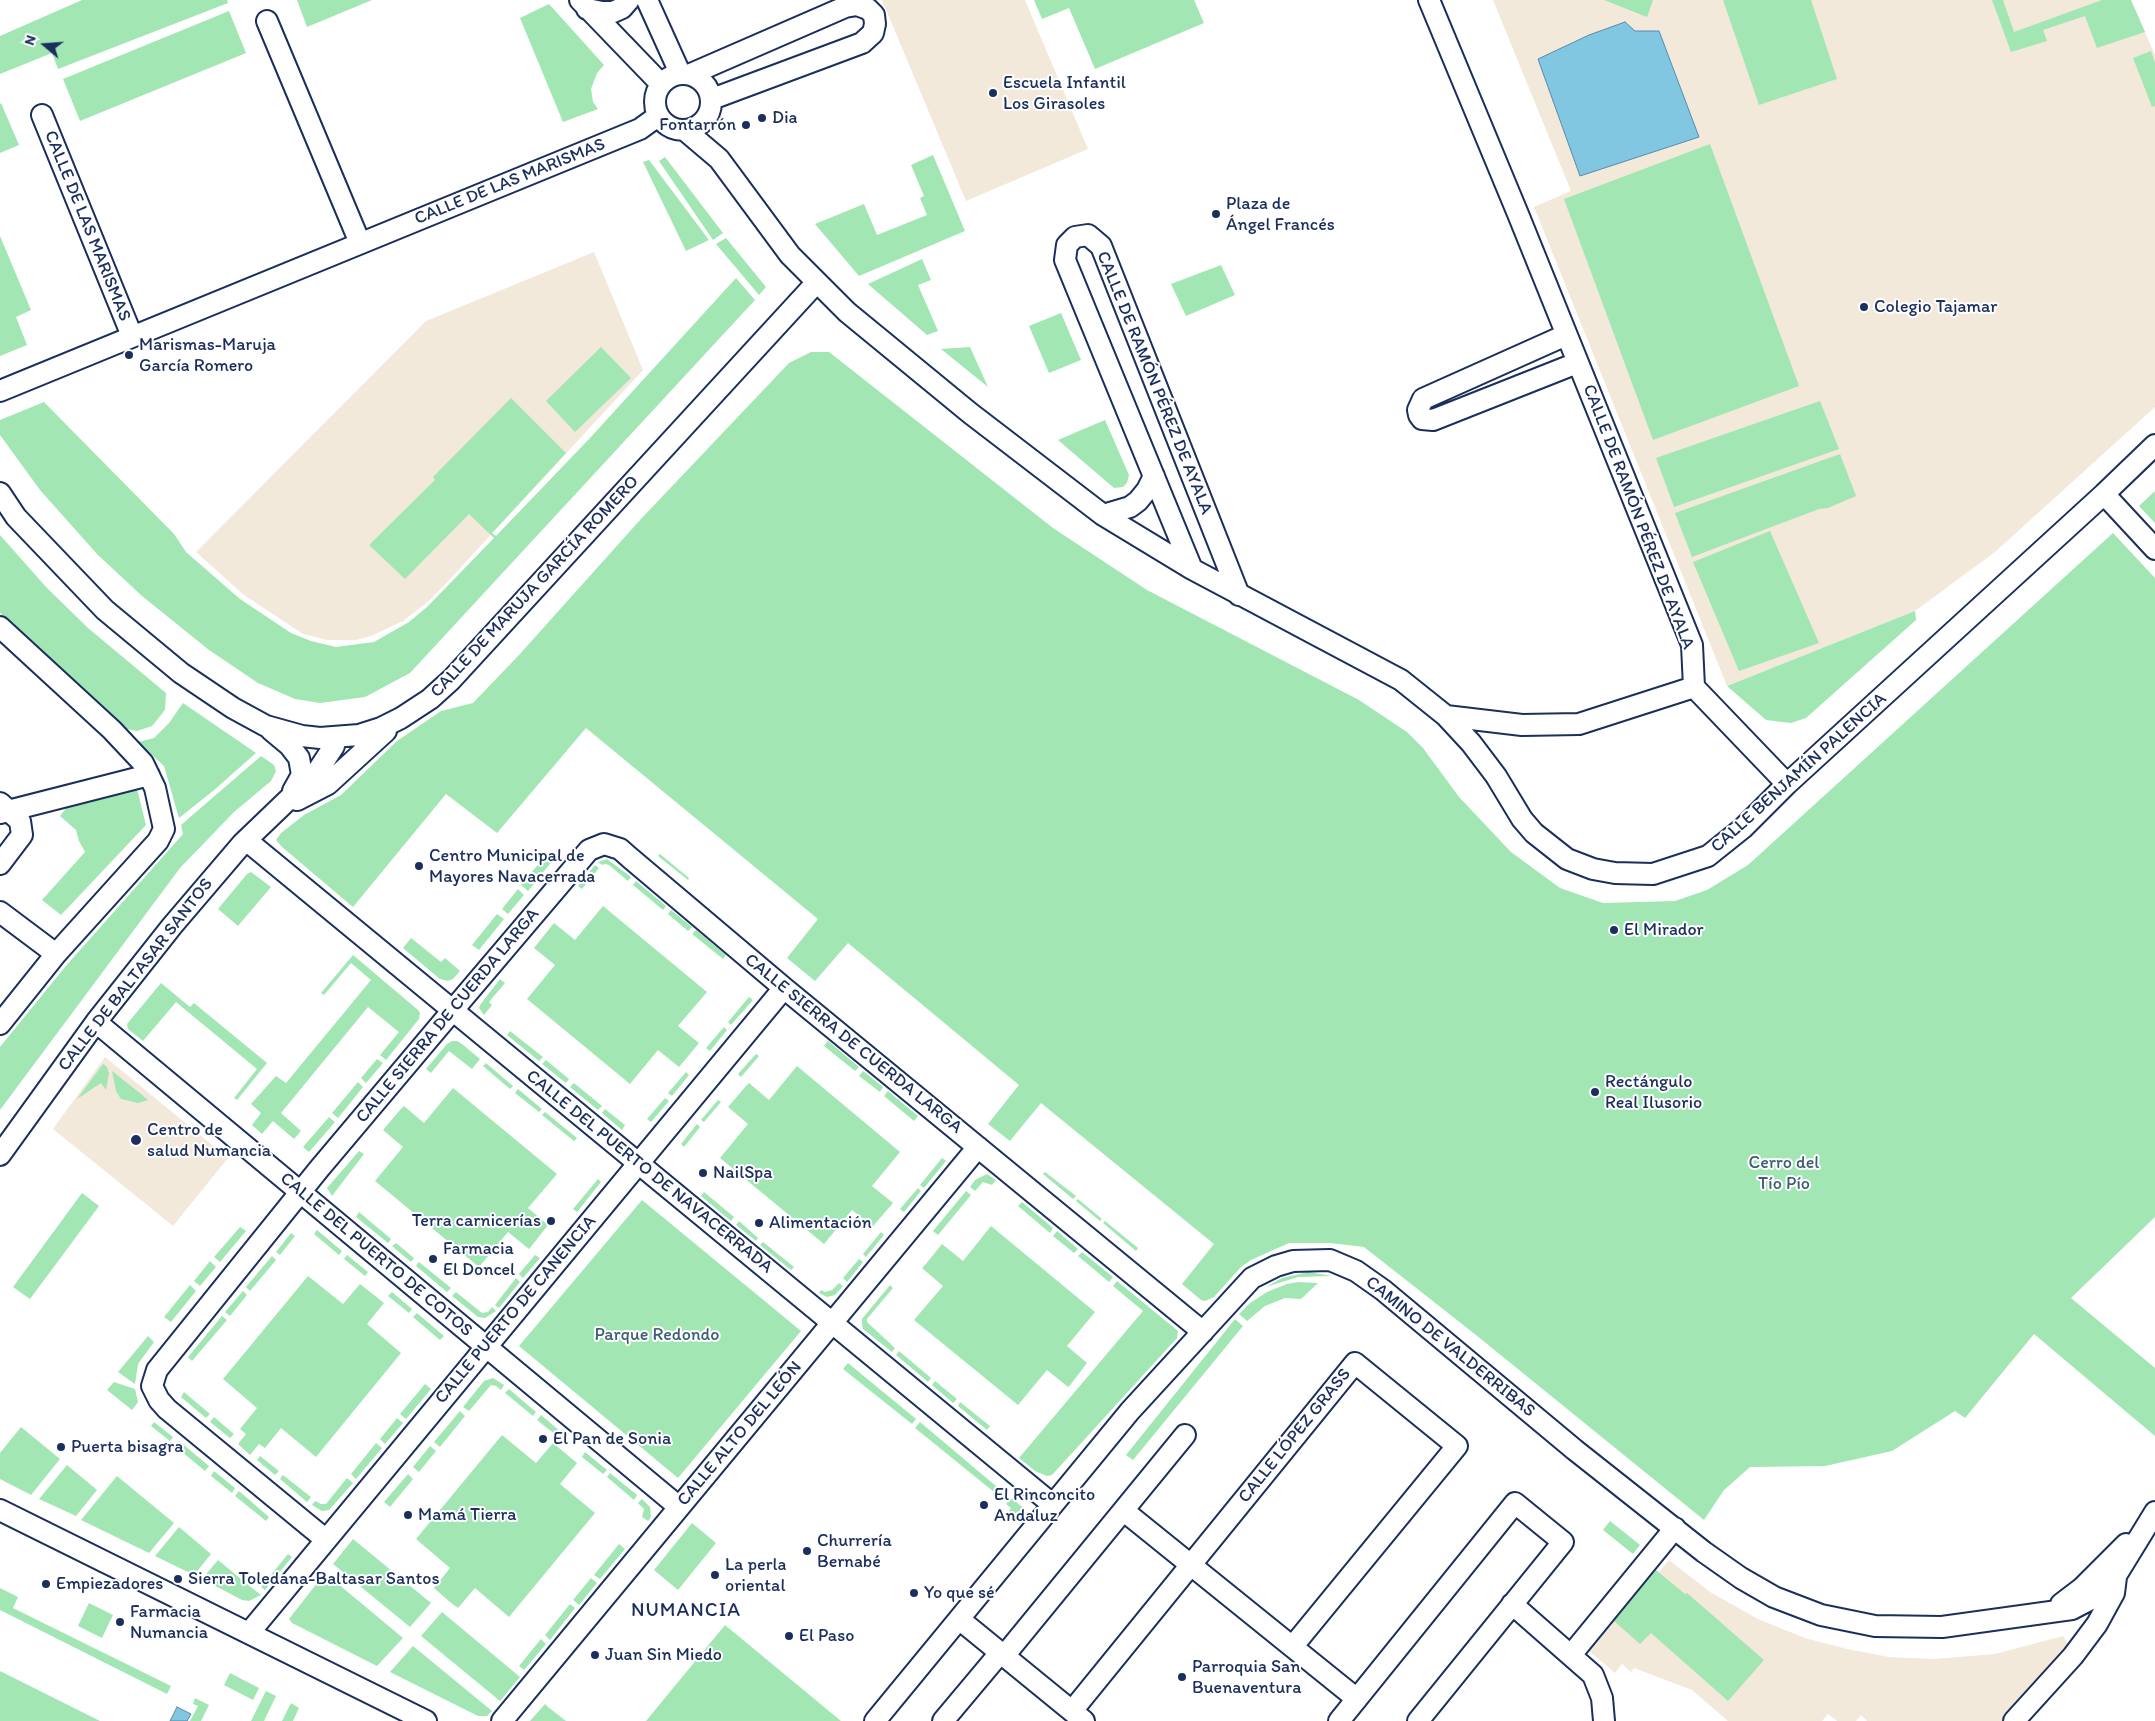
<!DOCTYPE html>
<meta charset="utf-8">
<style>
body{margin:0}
#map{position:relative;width:2155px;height:1721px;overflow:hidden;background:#fff;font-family:Itim,sans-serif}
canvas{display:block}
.north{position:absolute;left:20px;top:20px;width:50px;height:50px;-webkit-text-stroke:4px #fff;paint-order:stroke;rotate:288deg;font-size:14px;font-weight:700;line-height:20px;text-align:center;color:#1b2f5e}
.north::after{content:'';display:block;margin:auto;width:18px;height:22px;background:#1b2f5e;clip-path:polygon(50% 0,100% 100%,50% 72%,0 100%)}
</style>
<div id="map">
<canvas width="2155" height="1721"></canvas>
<div class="north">N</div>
</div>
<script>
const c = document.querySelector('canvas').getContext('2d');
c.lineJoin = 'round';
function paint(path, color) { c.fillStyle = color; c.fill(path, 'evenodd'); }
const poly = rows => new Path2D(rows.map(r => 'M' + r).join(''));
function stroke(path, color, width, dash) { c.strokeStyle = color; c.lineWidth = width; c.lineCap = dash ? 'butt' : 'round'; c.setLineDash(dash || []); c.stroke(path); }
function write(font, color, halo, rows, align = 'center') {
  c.font = font + ' Itim,sans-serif'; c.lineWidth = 4; c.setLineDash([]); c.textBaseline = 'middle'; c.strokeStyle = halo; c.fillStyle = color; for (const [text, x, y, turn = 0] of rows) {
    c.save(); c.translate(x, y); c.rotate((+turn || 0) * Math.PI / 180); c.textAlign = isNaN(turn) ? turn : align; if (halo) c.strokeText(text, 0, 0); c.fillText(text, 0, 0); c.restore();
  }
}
paint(poly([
 [882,0,1025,0,1088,149,966,201],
 [1493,0,2131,0,2155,55,2155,407,1995,552,1915,611,1727,686,1534,207,1571,191],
 [594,252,643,370,451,578,430,600,403,621,371,636,356,640,327,640,303,634,244,595,196,552,426,321],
 [105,1057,228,1158,173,1226,53,1129],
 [1669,1560,1710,1592,1758,1619,1805,1638,1847,1649,1889,1657,1934,1659,1995,1654,2063,1636,2070,1647,2002,1721,1867,1721,1861,1715,1856,1721,1837,1721,1828,1714,1822,1721,1728,1721,1692,1690,1634,1668,1631,1672,1622,1664,1615,1673,1588,1650,1656,1570,1659,1572]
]), '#f2e9db');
paint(poly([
 [82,0,227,0,228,3,58,69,52,53,0,74,0,36],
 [297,0,372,0,307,27],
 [1034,0,1194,0,1204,23,1095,69,1069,8,1042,19],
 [1604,0,1653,0,1647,17],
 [1723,0,1811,0,1837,79,1759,105],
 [1992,0,2003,0,2014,32,2102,0,2131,0,2145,32,2097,48,2085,16,2043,30,2047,41,2011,52],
 [549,4,604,65,597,73,591,89,593,102,598,109,563,122,520,18],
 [229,11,246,53,80,121,63,79],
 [2151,51,2155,63,2155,106,2152,107,2133,58],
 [1,103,19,145,0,153,0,104],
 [1710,144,1799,386,1653,440,1564,199],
 [933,155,965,231,859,276,815,224,864,204,877,235,927,215,920,198,924,196,911,165],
 [665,157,723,233,713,240,659,161],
 [649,160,709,240,686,251,643,162],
 [0,236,31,310,16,317,27,345,0,356],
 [726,238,766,287,759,295,716,244],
 [922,259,931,280,918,285,938,331,927,335,868,284],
 [1221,265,1235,295,1186,316,1171,284],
 [736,278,755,300,410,673,365,697,320,703,295,699,258,683,209,650,142,596,97,554,40,490,0,435,0,420,44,402,174,534,186,552,240,599,291,633,311,641,336,647,374,642,409,622,427,607,494,538,469,514,405,579,369,545,435,480,433,477,511,398,566,453,492,533,496,536,590,438],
 [1061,313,1081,360,1049,373,1029,326],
 [601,347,631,378,575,432,546,401],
 [970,347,988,387,941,349],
 [811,352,829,352,1053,528,1147,590,1359,700,1407,732,1423,748,1459,797,1511,852,1560,888,1603,903,1675,901,1707,890,1748,865,2113,533,2155,578,2155,1217,2071,1298,2155,1368,2155,1436,2034,1334,1965,1418,1955,1411,1892,1451,1825,1466,1750,1467,1724,1490,1704,1520,1476,1335,1364,1247,1330,1243,1289,1243,1251,1260,1241,1267,1214,1297,1205,1301,1201,1300,1182,1284,1214,1244,1041,1103,1010,1141,988,1124,1019,1085,848,943,815,981,787,958,818,919,586,728,497,833,446,794,353,907,282,847,276,840,281,833,304,815,341,795,397,741,441,711,473,703,519,655,640,520,789,363],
 [1820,401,1839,449,1674,507,1656,458],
 [1105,420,1129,475,1127,483,1123,487,1114,488,1058,440],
 [1840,454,1856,496,1828,508,1819,509,1692,557,1675,513],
 [2155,491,2155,523,2139,506],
 [1770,531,1819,643,1739,671,1693,562],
 [0,535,46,587,88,628,166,693,165,710,152,726,137,731,122,728,0,613],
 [1915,611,1916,620,1806,718,1791,723,1766,720,1727,686],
 [183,703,256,753,213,791,179,818,164,766,138,742,154,738,169,723],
 [261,756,274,765,276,771,271,781,234,812,180,868,0,1110,0,1047,65,967,183,834,181,825],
 [137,789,146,825,61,915,42,900,85,852,79,841,76,830,60,816,67,807],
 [660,854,689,878,688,880,658,856],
 [546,855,553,860,528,891,521,885],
 [607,859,631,877,628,881,609,865,605,864,602,865,598,862],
 [595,865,599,868,582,889,578,886],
 [251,872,271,887,238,926,218,909,247,874],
 [636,881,666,906,663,910,633,885],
 [518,889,524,895,508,914,502,909],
 [603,906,707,992,678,1026,699,1043,679,1067,658,1050,630,1084,527,999,555,965,534,948,554,923,575,940],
 [671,910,692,927,688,931,668,914],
 [497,914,504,919,479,950,472,945],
 [696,930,726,955,723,959,692,934],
 [411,938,441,962,445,958,460,971,453,979,448,981,440,979,403,948],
 [353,955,418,1010,420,1013,419,1019,386,1060,380,1055,399,1032,368,1007,281,1113,301,1131,294,1139,273,1121,262,1134,252,1125,261,1113,251,1104,276,1076,286,1083,371,980,351,963,324,995,321,993],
 [500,979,505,983,489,1002,492,1005,484,1015,479,1008,480,1005],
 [161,983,190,1007,194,1003,267,1063,237,1100,234,1098,257,1069,176,1002,143,1041,128,1029,127,1024],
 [749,997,753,1000,731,1025,728,1022],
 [724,1027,727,1030,710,1051,706,1048],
 [510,1031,543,1057,539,1061,507,1035],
 [452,1041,457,1041,462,1044,480,1059,472,1069,449,1051,431,1073,426,1069,447,1044],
 [828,1041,859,1067,855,1071,824,1046],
 [756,1054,759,1056,741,1077,738,1074],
 [377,1059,383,1063,366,1083,361,1078],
 [546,1060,569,1079,566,1083,542,1064],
 [486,1063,513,1086,510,1089,483,1066],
 [103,1064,107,1067,109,1073,106,1090,101,1083,77,1099],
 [797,1066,900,1152,872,1186,893,1203,874,1225,873,1227,852,1210,824,1244,720,1158,748,1124,728,1107,746,1086,749,1083,769,1100],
 [112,1071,141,1094,148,1100,138,1103,121,1099,116,1091],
 [863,1071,883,1087,880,1092,859,1076],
 [686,1072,689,1075,672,1096,668,1093],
 [358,1082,363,1087,338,1118,332,1113],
 [574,1083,602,1106,598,1110,570,1087],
 [453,1088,557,1174,528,1208,548,1225,530,1248,529,1249,508,1232,479,1267,375,1181,403,1147,383,1130,400,1110,404,1106,424,1123],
 [518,1089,542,1109,539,1112,515,1093],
 [888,1091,918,1116,914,1121,884,1096],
 [665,1098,669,1101,651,1122,647,1119],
 [718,1100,721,1102,704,1122,701,1120],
 [605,1109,625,1125,622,1130,602,1113],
 [545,1112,577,1138,574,1141,542,1115],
 [329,1117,335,1122,309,1152,303,1147],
 [697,1124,700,1127,684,1147,681,1144],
 [359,1151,364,1154,332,1196,327,1188],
 [942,1158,946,1161,924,1188,920,1185],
 [1045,1172,1076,1196,1073,1199,1043,1174],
 [987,1174,996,1180,992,1185,983,1182,975,1191,970,1187,975,1180],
 [598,1179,601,1182,577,1212,573,1209],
 [918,1188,921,1191,904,1212,900,1209],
 [966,1191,971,1195,938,1235,933,1231],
 [704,1192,734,1217,731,1221,701,1196],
 [82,1193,99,1206,30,1299,13,1287],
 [1078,1199,1102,1219,1100,1221,1076,1201],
 [642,1200,801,1331,678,1478,519,1346],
 [1022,1202,1053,1228,1050,1233,1018,1206],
 [359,1212,391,1239,388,1243,356,1217],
 [739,1221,758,1238,756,1241,736,1225],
 [1105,1221,1138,1248,1136,1251,1103,1223],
 [991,1226,1095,1312,1067,1346,1087,1363,1071,1384,1068,1387,1047,1370,1018,1405,914,1320,943,1286,922,1268,925,1265,942,1244,963,1261],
 [240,1227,246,1231,220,1262,214,1257],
 [317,1230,342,1251,339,1255,314,1234],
 [1057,1231,1078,1249,1074,1253,1053,1236],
 [881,1232,884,1235,866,1257,863,1254],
 [291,1233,295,1236,280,1255,276,1252],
 [763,1242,794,1267,791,1270,760,1245],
 [396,1243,414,1258,411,1262,392,1246],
 [1082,1252,1113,1277,1109,1282,1078,1256],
 [347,1255,368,1272,365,1276,344,1259],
 [535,1255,540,1258,523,1278,519,1274],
 [272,1256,276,1260,250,1291,246,1287],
 [859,1259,863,1262,847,1282,843,1278],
 [210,1261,216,1267,200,1286,194,1281],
 [419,1262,451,1288,447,1292,416,1266],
 [1308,1272,1332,1276,1298,1277,1266,1287,1282,1278],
 [308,1276,343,1304,360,1284,384,1303,367,1324,401,1353,316,1457,281,1428,265,1448,259,1444,250,1455,238,1444,246,1434,240,1429,257,1408,223,1379],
 [516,1278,520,1282,499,1308,495,1305],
 [1117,1281,1178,1331,1177,1338,1052,1475,1047,1476,1035,1471,1019,1458,1143,1311,1113,1286],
 [1298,1282,1318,1283,1301,1299,1285,1298,1265,1306,1247,1321,1239,1314,1250,1303,1267,1292,1287,1284],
 [839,1283,843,1286,835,1295,827,1297,819,1293,821,1290,825,1292,832,1290],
 [190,1285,196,1291,171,1322,164,1317],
 [890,1285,893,1288,867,1319,867,1322,895,1348,892,1352,863,1329,862,1324,862,1319],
 [243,1291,247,1295,230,1316,225,1312],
 [392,1292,412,1309,409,1313,388,1296],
 [456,1292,482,1313,488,1312,492,1307,496,1311,485,1318,478,1317,452,1296],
 [417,1313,444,1336,440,1340,413,1317],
 [222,1316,227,1320,192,1361,188,1357],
 [1235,1319,1243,1326,1133,1460,1126,1455],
 [148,1336,154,1342,138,1364,135,1384,118,1372],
 [899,1351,931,1378,928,1382,896,1355],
 [848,1363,916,1419,912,1424,843,1369],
 [493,1378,504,1385,501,1390,496,1386,491,1385,469,1411,463,1407,484,1381],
 [935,1381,957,1399,953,1403,932,1385],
 [114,1382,135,1389,138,1402,132,1410,107,1390],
 [425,1384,431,1389,406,1419,400,1414],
 [509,1389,536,1412,533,1416,505,1393],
 [184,1392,210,1414,206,1418,181,1397],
 [960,1402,990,1426,987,1430,958,1406],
 [460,1411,465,1416,440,1447,434,1442],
 [541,1415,561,1432,557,1436,537,1420],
 [214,1417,234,1434,230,1438,210,1422],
 [397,1418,403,1423,385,1444,380,1439],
 [154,1422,173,1437,170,1441,151,1426],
 [920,1422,1003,1492,999,1496,915,1428],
 [21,1427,60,1459,31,1495,0,1479,0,1453],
 [502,1435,536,1463,553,1443,577,1463,560,1484,595,1513,509,1617,475,1588,458,1608,450,1602,434,1588,450,1568,416,1539],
 [179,1441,209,1466,205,1471,175,1446],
 [376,1443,382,1448,356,1479,351,1474],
 [430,1446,436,1451,419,1472,413,1467],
 [585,1452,607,1470,603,1474,582,1457],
 [260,1456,279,1471,275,1475,257,1460],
 [67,1465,97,1490,76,1516,39,1499],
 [214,1471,235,1488,232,1493,211,1476],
 [610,1473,637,1495,634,1500,607,1477],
 [408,1474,413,1479,390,1507,384,1502],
 [283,1475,311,1497,307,1502,280,1479],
 [117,1476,174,1523,149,1553,81,1520],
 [347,1478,353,1483,329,1510,322,1511,312,1505,315,1501,321,1504,326,1504],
 [239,1491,269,1517,266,1521,235,1496],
 [1011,1498,1025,1509,1013,1523,1005,1516,1011,1508,1006,1504],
 [642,1499,650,1507,651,1517,648,1521,642,1517,644,1509,638,1503],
 [1610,1521,1640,1545,1633,1554,1603,1530],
 [692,1523,716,1543,678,1590,654,1570],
 [179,1527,211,1554,194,1575,155,1556],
 [353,1539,431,1603,410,1627,333,1564],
 [619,1544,625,1549,600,1579,594,1575],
 [288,1554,292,1557,265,1590,261,1587],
 [218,1560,252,1588,261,1595,249,1601,242,1600,202,1579],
 [1656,1570,1685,1594,1687,1593,1764,1660,1728,1701,1651,1633,1640,1644,1613,1620],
 [325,1573,403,1638,377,1666,292,1623,289,1619],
 [591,1578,597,1583,579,1605,573,1600],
 [0,1588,18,1597,13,1608,171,1686,167,1694,0,1610],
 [89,1603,113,1615,102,1638,78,1626],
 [570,1604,575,1608,550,1640,545,1635],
 [442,1612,520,1677,500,1701,421,1636],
 [725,1625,841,1721,646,1721],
 [541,1639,546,1644,524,1670,519,1666],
 [413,1646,492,1711,487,1716,478,1716,390,1672],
 [0,1671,100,1721,0,1721],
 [230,1673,259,1688,253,1700,224,1685],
 [266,1691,276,1696,264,1721,251,1721],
 [195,1698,209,1705,201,1721,190,1721,198,1706,193,1704],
 [291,1703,299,1708,293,1721,282,1721],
 [545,1704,548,1707,566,1721,530,1721]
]), '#a1e6b3');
const water = poly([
 [1625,22,1635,31,1659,31,1699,137,1580,176,1538,59,1589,35,1625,22],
 [177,1707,191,1714,187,1721,170,1721,177,1707]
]);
paint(water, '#81c7e2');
stroke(water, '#588aad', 1);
const street = poly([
 [580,0,661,84],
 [647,0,680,73],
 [1429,0,1518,214,1692,645,1694,687,1787,784],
 [587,9,602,12,613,12,622,8,629,0],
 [267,21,360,243],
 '655 102a28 28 0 1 1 56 0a28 28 0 1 1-56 0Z',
 [691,74,845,7,857,5,868,9,874,15,875,24,873,33,862,43,712,99],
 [42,115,132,336],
 [686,131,719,159,790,255,847,312,970,413,1103,515,1192,569,1401,680,1446,716,1471,743,1496,776,1522,819,1534,833,1567,859,1593,869,1615,873,1653,874,1708,856,1743,828,1787,784,2104,494,2155,445],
 [1566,335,1423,399,1418,410,1419,415,1422,419,1433,420,1577,363],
 [0,391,640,129,658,116],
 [0,493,16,517,105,610,181,673,233,708,266,726,302,736,320,738,359,735,381,728,401,718,430,699,451,680,817,282],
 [2104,494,2155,549],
 [1103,515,1130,507,1138,501,1147,490,1154,476],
 [1192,569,1065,260,1067,245,1075,237,1088,235,1101,246,1239,595],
 [0,627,112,730,143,763,155,788,164,829,158,841,56,954,0,1024],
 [1446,716,1522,725,1579,724,1694,687],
 [271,730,289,745,299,758,302,775,293,791],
 [297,800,328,784,386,731],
 [0,803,20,821,22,835,0,864],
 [0,813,149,775],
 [246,840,1052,1504],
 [0,912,56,954],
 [96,1022,679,1507],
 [0,1155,96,1022,172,926,242,844,317,772,334,746,334,738],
 [0,1510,426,1721],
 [1124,1511,1357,1699],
 [325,1539,167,1409,159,1400,152,1386,157,1370,319,1169,453,1010,589,850,604,844,620,849,629,857,784,988,1203,1332],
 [1512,1604,1593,1675,1602,1698,1604,1721],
 [2061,1604,2082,1588,2126,1544],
 [959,1619,1084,1721],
 [249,1633,784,988],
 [1571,1655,1675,1528],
 [1004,1656,1185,1435],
 [1072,1711,1355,1363,1457,1446,1293,1646],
 [502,1721,978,1147],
 [875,1721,1130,1411,1252,1278,1276,1266,1293,1261,1330,1260,1356,1271,1383,1290,1575,1450,1704,1552,1741,1578,1774,1597,1821,1615,1875,1626,1942,1627,2072,1609,2093,1598,2117,1574,2155,1512],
 [943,1721,1000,1653],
 [1339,1721,1515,1503,1563,1542,1418,1721],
 [2014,1721,2073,1656,2097,1624,2114,1593,2116,1577]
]);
stroke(street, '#1b2f5e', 24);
stroke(street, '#fff', 20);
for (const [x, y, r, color] of [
 [993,93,5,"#1b2f5e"],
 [762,118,5,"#1b2f5e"],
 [746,125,5,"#1b2f5e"],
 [1216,214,5,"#1b2f5e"],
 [1864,307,5,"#1b2f5e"],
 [129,355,5,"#1b2f5e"],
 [419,866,5,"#1b2f5e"],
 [1614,930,5,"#1b2f5e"],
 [1595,1092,5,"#1b2f5e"],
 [136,1140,6,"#1b2f5e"],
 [703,1173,5,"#1b2f5e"],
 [551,1221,5,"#1b2f5e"],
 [759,1223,5,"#1b2f5e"],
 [433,1259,5,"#1b2f5e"],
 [543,1439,5,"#1b2f5e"],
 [61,1447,5,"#1b2f5e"],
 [984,1505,5,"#1b2f5e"],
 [408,1515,5,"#1b2f5e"],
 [807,1551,5,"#1b2f5e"],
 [715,1575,5,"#1b2f5e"],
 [178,1579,5,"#1b2f5e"],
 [46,1584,5,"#1b2f5e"],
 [914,1593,5,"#1b2f5e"],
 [120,1622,5,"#1b2f5e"],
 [789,1636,5,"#1b2f5e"],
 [595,1655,5,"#1b2f5e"],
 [1182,1677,5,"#1b2f5e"]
]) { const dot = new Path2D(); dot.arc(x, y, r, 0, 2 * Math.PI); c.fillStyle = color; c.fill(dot); stroke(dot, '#fff', 2); }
write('18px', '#1b2f5e', '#fff', [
 ["Escuela Infantil",1003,83],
 ["Los Girasoles",1003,104],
 ["Dia",772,118],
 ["Fontarrón",736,125,"right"],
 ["Plaza de",1226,204],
 ["Ángel Francés",1226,225],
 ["Colegio Tajamar",1874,307],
 ["Marismas-Maruja",139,345],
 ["García Romero",139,366],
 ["Centro Municipal de",429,856],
 ["Mayores Navacerrada",429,877],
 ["El Mirador",1624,930],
 ["Rectángulo",1605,1082],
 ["Real Ilusorio",1605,1103],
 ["Centro de",147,1130],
 ["salud Numancia",147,1151],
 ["NailSpa",713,1173],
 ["Terra carnicerías",541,1221,"right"],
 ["Alimentación",769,1223],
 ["Farmacia",443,1249],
 ["El Doncel",443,1270],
 ["El Pan de Sonia",553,1439],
 ["Puerta bisagra",71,1447],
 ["El Rinconcito",994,1495],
 ["Andaluz",994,1516],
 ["Mamá Tierra",418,1515],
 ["Churrería",817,1541],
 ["Bernabé",817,1562],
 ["La perla",725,1565],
 ["oriental",725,1586],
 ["Sierra Toledana-Baltasar Santos",188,1579],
 ["Empiezadores",56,1584],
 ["Yo que sé",924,1593],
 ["Farmacia",130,1612],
 ["Numancia",130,1633],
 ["El Paso",799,1636],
 ["Juan Sin Miedo",605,1655],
 ["Parroquia San",1192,1667],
 ["Buenaventura",1192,1688]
], 'left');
write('18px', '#1b2f5e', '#fff', [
 ["CALLE DE LAS MARISMAS",510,182,-22],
 ["CALLE DE LAS MARISMAS",87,226,68],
 ["CALLE DE RAMÓN PÉREZ DE AYALA",1154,383,68],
 ["CALLE DE RAMÓN PÉREZ DE AYALA",1638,517,69],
 ["CALLE DE MARUJA GARCÍA ROMERO",535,587,-47],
 ["CALLE BENJAMÍN PALENCIA",1799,773,-42],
 ["CALLE DE BALTASAR SANTOS",136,975,-52],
 ["CALLE SIERRA DE CUERDA LARGA",448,1016,-50],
 ["CALLE SIERRA DE CUERDA LARGA",853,1044,39],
 ["CALLE DEL PUERTO DE NAVACERRADA",649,1172,39],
 ["CALLE DEL PUERTO DE COTOS",376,1255,40],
 ["CALLE PUERTO DE CANENCIA",516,1310,-50],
 ["CAMINO DE VALDERRIBAS",1450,1347,39],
 ["CALLE ALTO DEL LEÓN",740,1434,-50],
 ["CALLE LÓPEZ GRASS",1295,1436,-51]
]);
write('18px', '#3c5d73', '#fff', [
 ["Cerro del",1784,1163],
 ["Tío Pío",1784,1184],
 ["Parque Redondo",657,1335]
]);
c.letterSpacing = '1px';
write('20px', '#1b2f5e', '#fff', [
 ["NUMANCIA",686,1611]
]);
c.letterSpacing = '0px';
</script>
